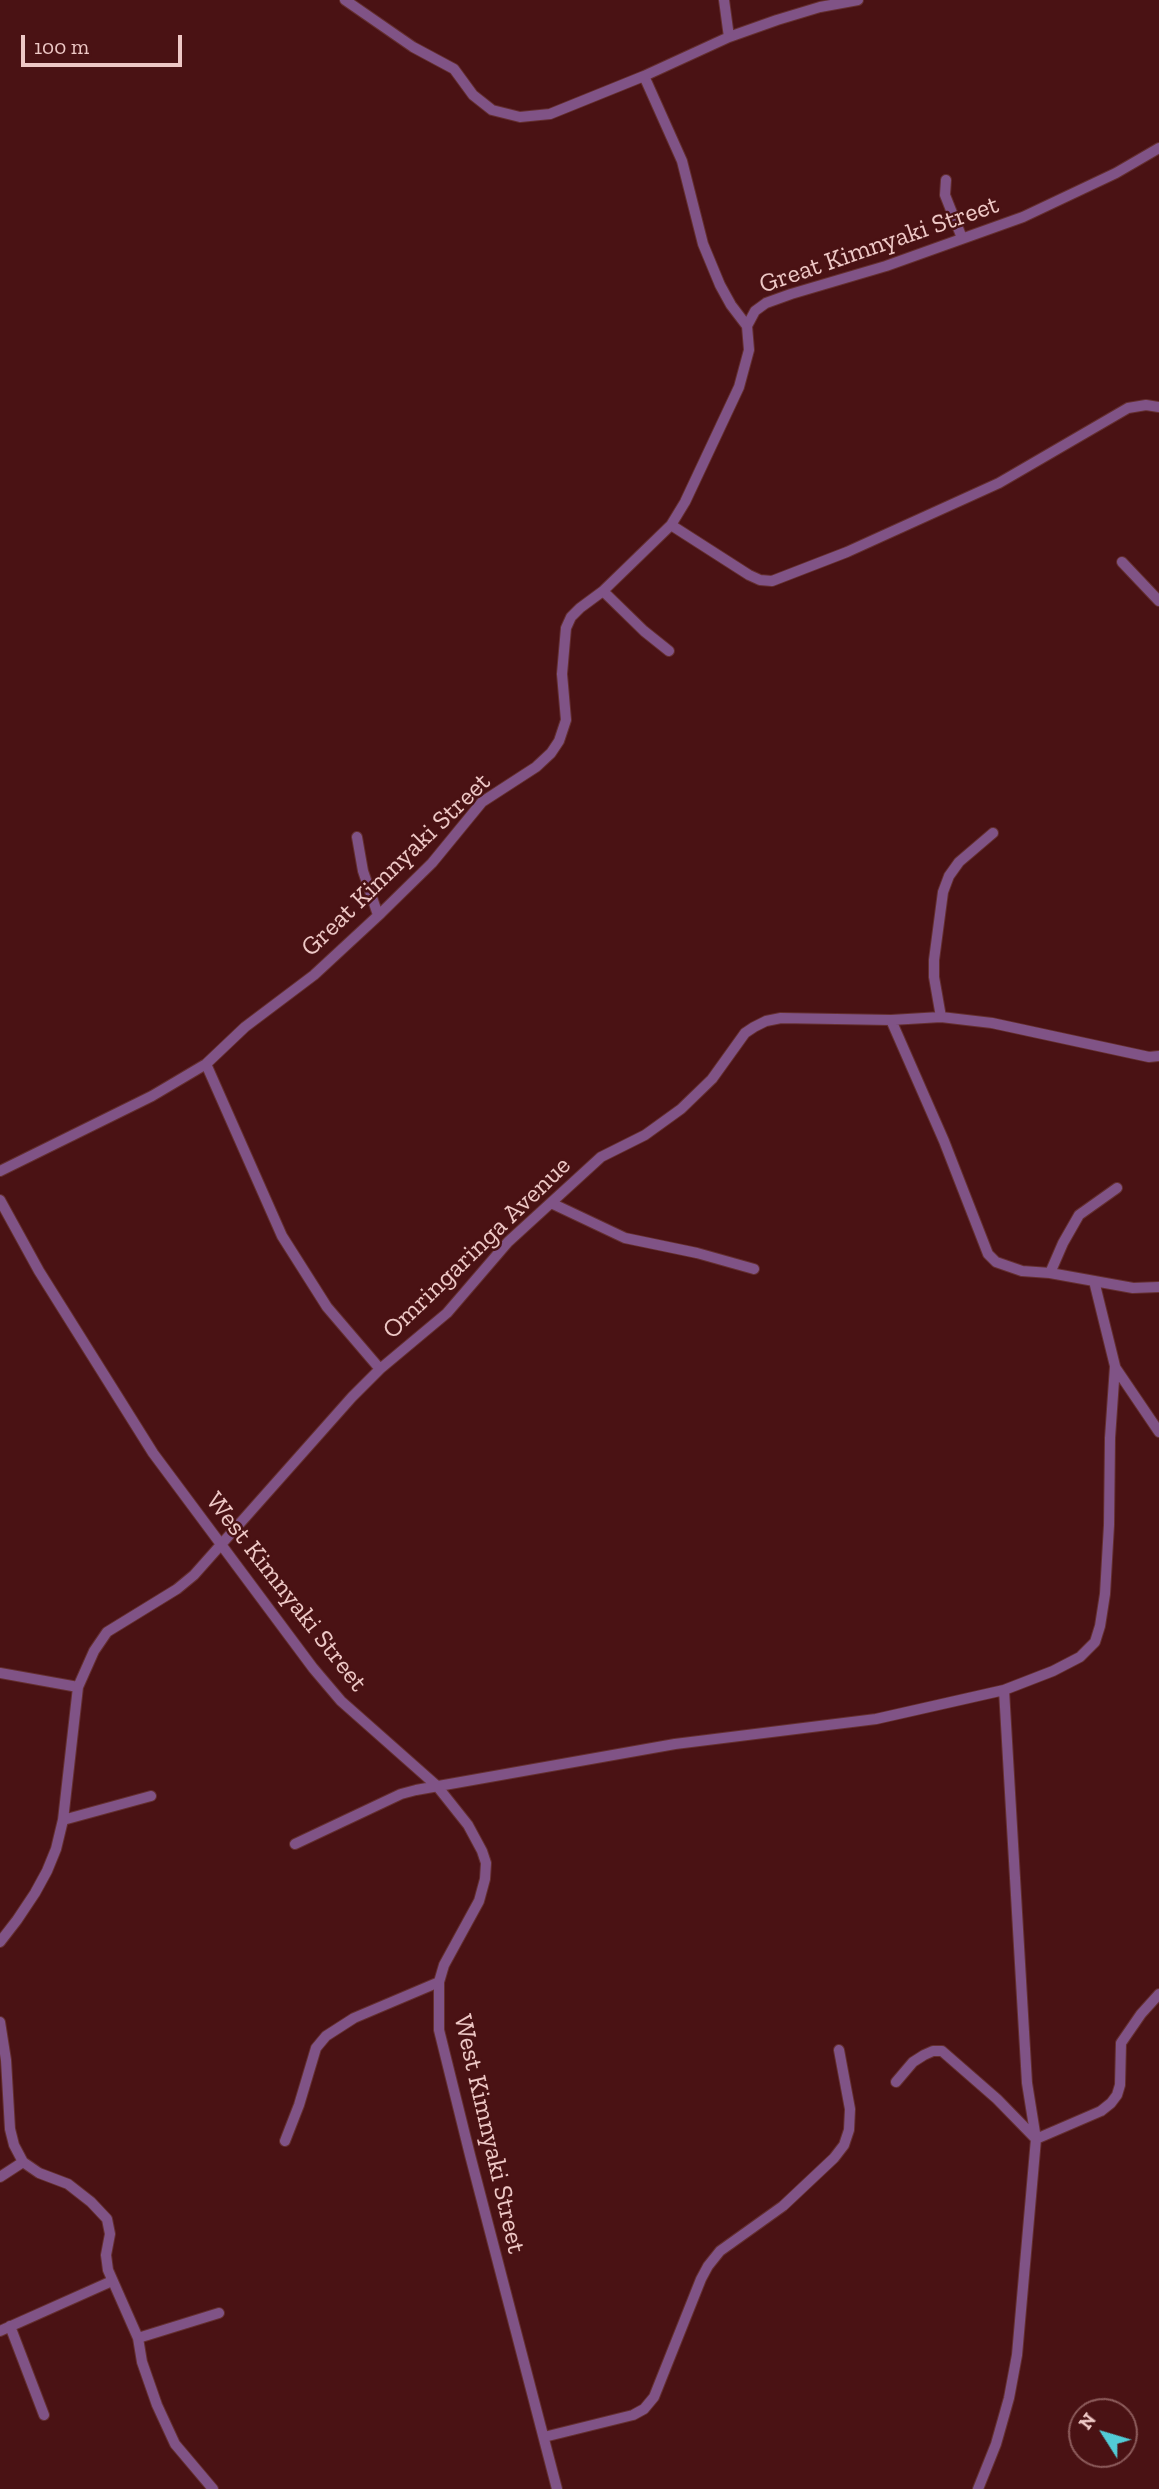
<!DOCTYPE html>
<style>
body{margin:0}
#map{position:relative;width:1159px;height:2489px;overflow:hidden;background:#4a1214;font-family:"Zilla Slab",serif}
canvas{display:block}
.north{position:absolute;left:1068px;top:2398px;width:70px;height:70px;box-sizing:border-box;background:#4a1214;border:2px solid #8c5b5b;border-radius:50%;rotate:307deg;font-size:19px;font-weight:700;line-height:28px;text-align:center;color:#eec8c6}
.north::after{content:'';display:block;margin:auto;width:24px;height:32px;background:#52ccd6;clip-path:polygon(50% 0,100% 100%,50% 72%,0 100%)}
.scale{position:absolute;left:21px;top:35px;width:161px;height:32px;box-sizing:border-box;border:4px solid #eec8c6;border-top:0;padding-left:9px;font-size:21px;line-height:24px;white-space:nowrap;color:#eec8c6;-webkit-text-stroke:5px #4a1214;paint-order:stroke}
</style>
<div id="map">
<canvas width="1159" height="2489"></canvas>
<div class="north">N</div>
<div class="scale">100 m</div>
</div>
<script>
const c = document.querySelector('canvas').getContext('2d');
c.lineJoin = 'round';
const poly = rows => new Path2D(rows.map(r => 'M' + r).join(''));
function stroke(path, color, width, dash) { c.strokeStyle = color; c.lineWidth = width; c.lineCap = dash ? 'butt' : 'round'; c.setLineDash(dash || []); c.stroke(path); }
function write(font, color, halo, rows, align = 'center') {
  c.font = font + ' "Zilla Slab",serif'; c.lineWidth = 5; c.setLineDash([]); c.textBaseline = 'middle'; c.strokeStyle = halo; c.fillStyle = color; for (const [text, x, y, turn = 0] of rows) {
    c.save(); c.translate(x, y); c.rotate((+turn || 0) * Math.PI / 180); c.textAlign = isNaN(turn) ? turn : align; if (halo) c.strokeText(text, 0, 0); c.fillText(text, 0, 0); c.restore();
  }
}
const minor = poly([
 [345,0,413,47,454,69,473,95,492,110,520,117,550,114,644,76,729,37,777,20,820,7,858,0],
 [724,0,729,37],
 [644,76,682,161,703,244,720,285,731,305,747,326],
 [946,180,945,195,962,238],
 [671,525,749,575,760,580,772,581,847,552,999,483,1128,408,1146,405,1159,407],
 [1122,562,1159,601],
 [603,591,644,631,669,651],
 [357,837,363,871,378,915],
 [941,1017,934,977,934,960,943,892,949,876,959,862,993,833],
 [891,1020,944,1141,988,1254,996,1262,1022,1271,1050,1273,1133,1288,1159,1287],
 [206,1064,282,1236,327,1307,380,1369],
 [0,1171,152,1096,206,1064,245,1027,314,975,381,913,432,863,482,802,536,767,551,753,559,741,566,720,562,674,566,628,571,617,580,608,603,591,671,525,685,502,739,387,749,350,747,326,755,311,766,303,791,294,886,266,1023,217,1116,173,1159,148],
 [0,1200,39,1271,153,1453,313,1668,341,1701,437,1786,468,1825,482,1851,486,1863,485,1879,479,1901,444,1965,439,1982,439,2030,470,2155,557,2489],
 [551,1203,625,1238,697,1253,754,1269],
 [1050,1273,1063,1243,1079,1215,1117,1188],
 [1115,1367,1159,1432],
 [0,1673,78,1687],
 [63,1820,151,1796],
 [295,1844,401,1794,416,1790,675,1744,876,1719,1004,1690,1053,1671,1080,1657,1095,1642,1100,1626,1105,1594,1109,1525,1110,1438,1115,1366,1094,1281],
 [0,1942,17,1920,35,1893,47,1871,56,1849,63,1820,78,1687,94,1651,107,1632,177,1589,194,1575,352,1397,380,1369,447,1313,508,1242,601,1157,645,1135,681,1109,712,1079,745,1033,754,1027,766,1021,781,1018,891,1020,941,1017,992,1023,1149,1057,1159,1056],
 [0,2022,6,2060,10,2129,14,2145,23,2162,39,2173,68,2184,91,2202,107,2219,110,2234,106,2255,108,2270,138,2338,142,2362,157,2405,175,2444,213,2489],
 [896,2082,913,2062,924,2055,933,2051,942,2051,997,2099,1036,2139,1101,2111,1111,2103,1117,2095,1120,2085,1121,2043,1141,2014,1159,1994],
 [285,2141,299,2105,316,2048,326,2036,354,2018,439,1982],
 [0,2177,23,2162],
 [10,2326,44,2415],
 [0,2331,112,2281],
 [138,2338,219,2313],
 [544,2437,633,2415,644,2409,654,2397,701,2279,708,2266,720,2251,783,2206,834,2158,844,2145,849,2130,850,2109,839,2050],
 [978,2489,996,2444,1009,2398,1017,2355,1036,2139,1027,2083,1004,1690]
]);
stroke(minor, '#642f30', 12);
stroke(minor, '#805386', 10);
write('26px', '#eec8c6', '#4a1214', [
 ["Great Kimnyaki Street",879,245,-19],
 ["Great Kimnyaki Street",396,865,-44],
 ["Omringaringa Avenue",477,1248,-44],
 ["West Kimnyaki Street",286,1592,52],
 ["West Kimnyaki Street",489,2134,77]
]);
</script>
